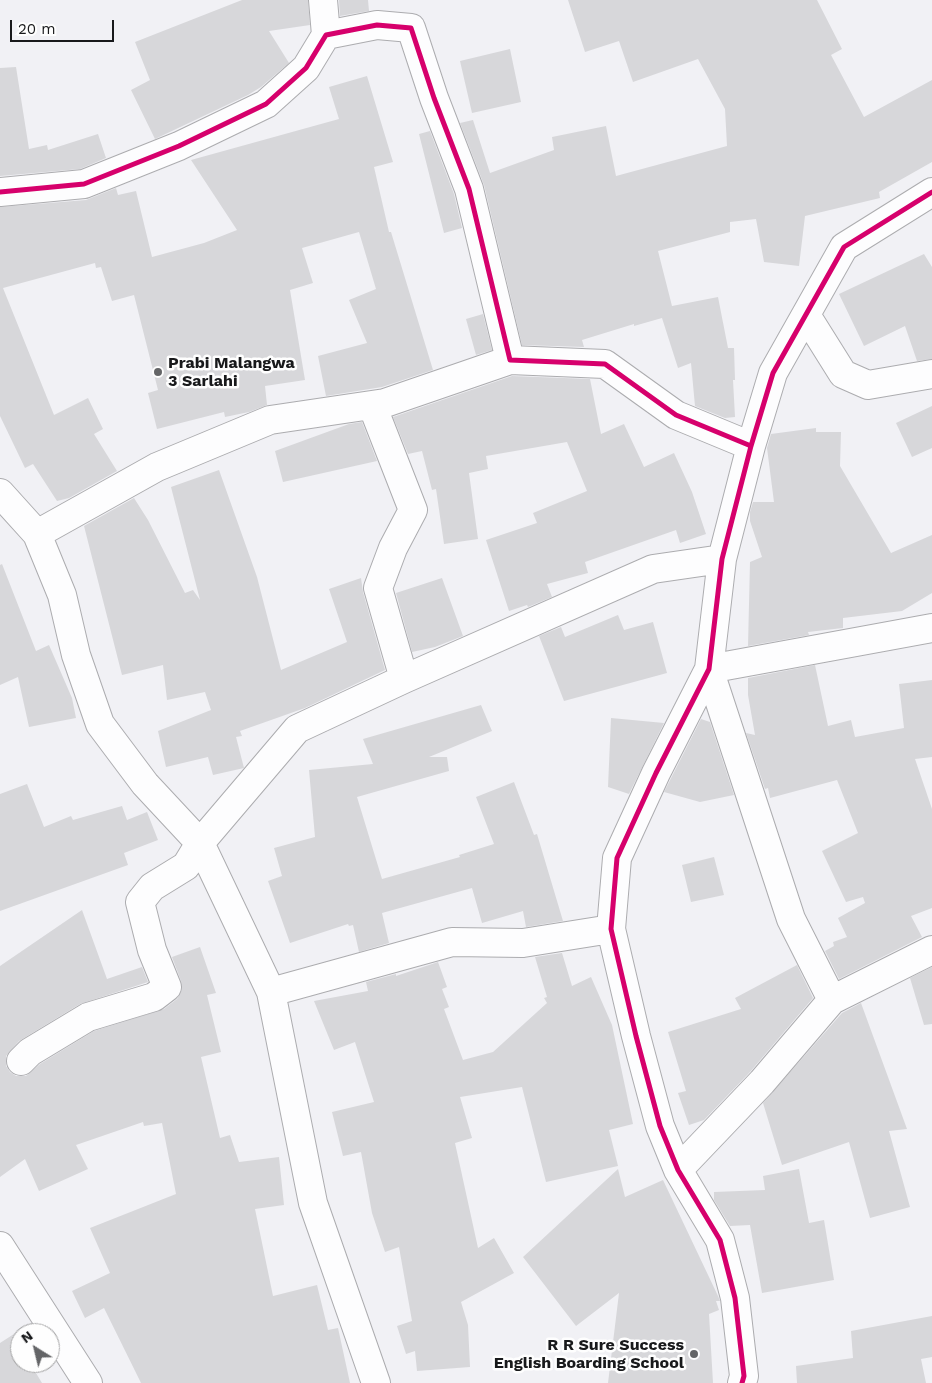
<!DOCTYPE html>
<style>
body{margin:0}
#map{position:relative;width:932px;height:1383px;overflow:hidden;background:#f1f1f5;font-family:"Work Sans",sans-serif}
canvas{display:block}
.north{position:absolute;left:10px;top:1323px;width:50px;height:50px;box-sizing:border-box;background:#fefefe;border:1px solid #a2a2a3;border-radius:50%;rotate:324deg;font-size:14px;font-weight:700;line-height:20px;text-align:center;color:#18191b}
.north::after{content:'';display:block;margin:auto;width:18px;height:22px;background:#646567;clip-path:polygon(50% 0,100% 100%,50% 72%,0 100%)}
.scale{position:absolute;left:10px;top:20px;width:104px;height:22px;box-sizing:border-box;border:2px solid #18191b;border-top:0;padding-left:6px;font-size:15px;line-height:18px;white-space:nowrap;color:#18191b;-webkit-text-stroke:4px #fefefe;paint-order:stroke}
</style>
<div id="map">
<canvas width="932" height="1383"></canvas>
<div class="north">N</div>
<div class="scale">20 m</div>
</div>
<script>
const c = document.querySelector('canvas').getContext('2d');
c.lineJoin = 'round';
function paint(path, color) { c.fillStyle = color; c.fill(path, 'evenodd'); }
const poly = rows => new Path2D(rows.map(r => 'M' + r).join(''));
function stroke(path, color, width, dash) { c.strokeStyle = color; c.lineWidth = width; c.lineCap = dash ? 'butt' : 'round'; c.setLineDash(dash || []); c.stroke(path); }
function write(font, color, halo, rows, align = 'center') {
  c.font = font + ' "Work Sans",sans-serif'; c.lineWidth = 5; c.setLineDash([]); c.textBaseline = 'middle'; c.strokeStyle = halo; c.fillStyle = color; for (const [text, x, y, turn = 0] of rows) {
    c.save(); c.translate(x, y); c.rotate((+turn || 0) * Math.PI / 180); c.textAlign = isNaN(turn) ? turn : align; if (halo) c.strokeText(text, 0, 0); c.fillText(text, 0, 0); c.restore();
  }
}
paint(poly([
 [242,0,308,0,310,25,269,31,289,63,261,87,248,95,155,139,131,90,150,80,135,42],
 [339,0,368,0,369,11,340,16],
 [568,0,817,0,842,49,831,55,864,117,932,80,932,162,879,192,880,198,805,216,799,266,764,262,756,219,730,222,730,232,658,251,672,306,718,297,728,348,734,348,735,380,733,380,735,417,725,418,695,406,691,363,678,368,662,318,634,326,634,324,582,340,584,347,522,345,484,185,460,123,473,120,490,173,554,150,552,137,606,126,616,176,727,146,725,109,698,59,633,82,619,41,585,52],
 [510,49,521,102,472,113,460,61],
 [16,67,29,149,47,145,48,150,98,134,106,158,80,169,0,176,0,68],
 [367,76,393,162,374,167,389,232,391,232,433,370,382,387,326,396,318,356,367,343,349,300,376,289,359,232,302,248,313,283,290,290,305,380,265,386,267,405,249,412,225,417,224,412,157,429,148,393,158,390,134,295,112,301,101,267,96,268,95,263,3,288,54,415,88,398,103,429,94,434,117,471,69,498,57,501,33,464,25,468,0,416,0,207,86,200,116,188,118,195,136,191,152,257,204,243,237,230,191,160,339,119,329,87],
 [430,131,454,194,462,228,444,233,419,134],
 [924,254,932,267,932,359,917,361,905,326,864,346,839,294],
 [483,314,492,350,476,355,466,319],
 [512,376,590,379,601,434,624,424,644,467,674,453,692,492,706,534,680,543,676,530,585,562,588,573,547,584,552,597,528,607,527,605,509,611,486,540,537,523,533,513,587,491,567,442,486,456,488,469,469,473,478,539,444,544,436,489,432,490,422,451,408,454,393,417],
 [932,406,932,448,912,457,896,423],
 [362,422,377,461,283,482,275,451,349,424],
 [816,428,816,432,841,432,840,466,891,553,932,535,932,593,902,611,843,618,843,628,808,632,809,635,748,646,750,562,762,557,750,521,750,512,753,502,774,502,767,448,771,434],
 [219,470,257,577,281,670,347,642,329,589,361,578,363,592,385,670,305,708,240,731,242,736,236,737,244,768,213,775,208,757,166,767,158,731,211,710,205,692,167,700,163,665,122,675,84,526,134,498,148,520,185,593,193,590,200,600,171,487],
 [2,564,36,651,49,645,72,698,76,718,29,727,18,677,0,685,0,565],
 [442,578,463,636,435,647,412,652,396,593],
 [618,615,624,630,653,622,667,673,564,701,539,636,561,627,565,637],
 [815,665,828,726,851,720,855,737,904,728,899,684,932,680,932,757,915,759,932,809,932,908,911,916,922,937,839,979,825,951,834,946,833,942,847,937,838,918,865,903,863,897,846,902,822,851,858,833,837,780,770,798,768,788,765,789,746,733,755,735,748,695,748,678],
 [481,705,492,731,429,757,447,757,449,771,357,797,382,879,460,857,459,855,494,844,476,797,514,782,534,835,537,834,563,921,526,927,523,911,482,923,472,888,382,913,389,943,359,952,353,925,349,926,348,924,290,943,268,881,282,876,274,848,315,837,309,770,373,764,363,739],
 [611,718,664,723,629,794,608,787],
 [701,719,710,722,734,795,700,802,664,792],
 [27,784,44,827,71,816,73,820,122,806,127,820,147,812,158,840,124,853,128,865,0,911,0,794],
 [714,857,724,895,691,902,682,865],
 [82,910,107,979,142,967,148,982,80,1004,19,1041,6,1056,6,1066,10,1072,16,1076,26,1076,40,1064,94,1031,164,1009,177,999,182,990,181,981,172,957,200,947,216,993,207,995,221,1052,201,1057,220,1138,230,1135,239,1162,279,1157,284,1205,255,1209,273,1296,317,1285,328,1330,338,1328,350,1383,141,1383,104,1308,85,1318,72,1291,110,1273,90,1228,176,1194,162,1123,144,1126,143,1122,76,1145,88,1169,39,1191,25,1159,0,1177,0,966],
 [562,953,572,986,591,977,612,1025,633,1124,609,1130,618,1166,546,1182,522,1087,460,1097,472,1138,455,1143,478,1248,494,1238,514,1273,461,1302,468,1325,470,1367,417,1371,415,1351,406,1354,397,1326,412,1321,399,1247,385,1252,372,1213,361,1152,343,1156,332,1112,374,1102,355,1042,334,1050,314,1001,368,991,366,982,396,974,396,976,438,962,447,987,442,989,449,1007,444,1009,463,1060,493,1052,547,1003,544,998,547,997,535,957],
 [797,965,813,998,750,1072,704,1120,689,1125,678,1093,686,1091,668,1032,741,1009,735,998],
 [932,967,932,1024,924,1025,910,978],
 [861,1003,907,1129,889,1131,910,1207,870,1218,849,1142,782,1165,763,1103,842,1013],
 [618,1169,625,1197,663,1180,718,1296,720,1301,716,1301,719,1310,709,1314,713,1383,608,1383,619,1293,576,1326,523,1257],
 [799,1169,809,1223,824,1220,834,1280,762,1293,750,1225,730,1226,714,1200,714,1192,765,1190,763,1176],
 [932,1316,932,1357,921,1359,926,1383,797,1383,796,1366,853,1358,851,1331],
 [31,1323,37,1333,20,1333,20,1363,50,1363,50,1353,55,1361,36,1373,42,1383,0,1383,0,1343]
]), '#d7d7da');
const street = poly([
 [323,0,326,35],
 [0,192,84,184,179,146,266,104,306,68,326,35,377,25,411,28,434,98,469,189,510,360,605,364,676,415,751,446],
 [806,315,843,374,868,385,932,374],
 [385,403,374,410,413,510,393,548,378,588,404,679],
 [0,493,37,534,62,595,76,655,100,724,145,784,200,843,271,992,313,1203,376,1383],
 [37,534,157,467,270,420,385,403,510,360],
 [271,992,452,942,523,943,611,929],
 [832,1000,791,919,709,669,932,628],
 [21,1061,30,1052,88,1017,154,997,167,987,152,950,140,902,152,887,186,866,200,843,297,729,404,679,653,569,722,559],
 [678,1170,762,1082,832,1000,932,950],
 [0,1246,88,1383],
 [742,1383,744,1376,735,1298,720,1240,678,1170,660,1126,636,1036,611,929,617,858,656,773,709,669,722,559,751,446,773,373,844,247,932,192]
]);
stroke(street, '#acacaf', 30);
stroke(street, '#fdfdfe', 28);
stroke(poly([
 [0,192,84,184,179,146,266,104,306,68,326,35,377,25,411,28,434,98,469,189,510,360,605,364,676,415,751,446],
 [742,1383,744,1376,735,1298,720,1240,678,1170,660,1126,636,1036,611,929,617,858,656,773,709,669,722,559,751,446,773,373,844,247,932,192]
]), '#d6006c', 5);
for (const [x, y, r, color] of [
 [158,372,5,"#646567"],
 [694,1354,5,"#646567"]
]) { const dot = new Path2D(); dot.arc(x, y, r, 0, 2 * Math.PI); c.fillStyle = color; c.fill(dot); stroke(dot, '#fefefe', 2); }
write('bold 16px', '#18191b', '#fefefe', [
 ["Prabi Malangwa",168,363],
 ["3 Sarlahi",168,381],
 ["R R Sure Success",684,1345,"right"],
 ["English Boarding School",684,1363,"right"]
], 'left');
</script>
